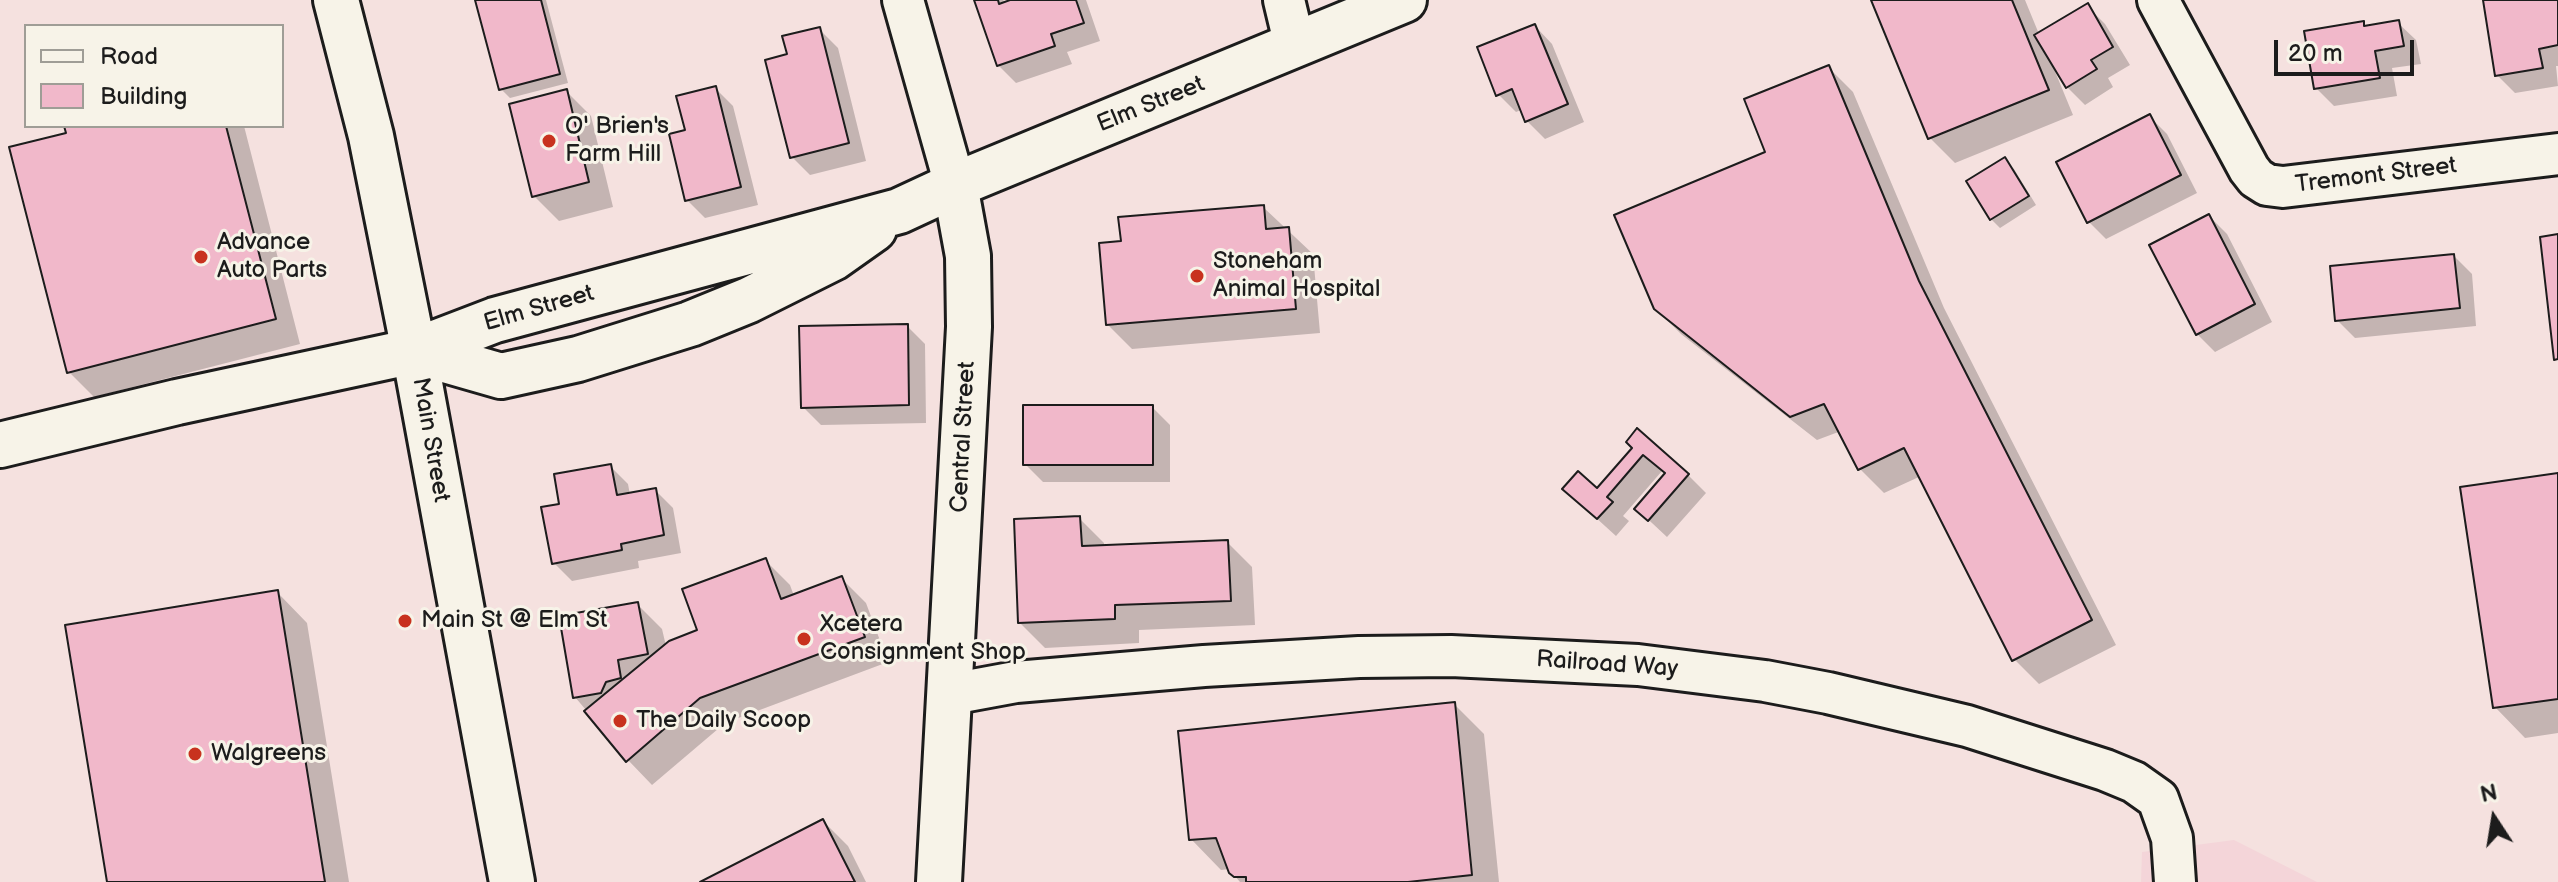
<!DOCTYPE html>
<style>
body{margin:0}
#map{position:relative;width:2558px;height:882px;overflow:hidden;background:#f5e1df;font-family:"Balsamiq Sans",sans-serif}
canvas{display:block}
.legend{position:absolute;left:24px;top:24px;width:260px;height:104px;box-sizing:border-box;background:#f7f3e8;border:2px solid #9f9d96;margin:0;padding:10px 14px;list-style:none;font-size:24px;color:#1c1c1c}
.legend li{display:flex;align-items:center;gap:16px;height:40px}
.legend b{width:40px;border:2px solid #9f9d96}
.north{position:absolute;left:2454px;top:778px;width:80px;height:80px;-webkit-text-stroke:6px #f7f3e8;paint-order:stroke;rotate:348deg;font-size:22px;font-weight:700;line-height:32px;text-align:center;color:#1c1c1c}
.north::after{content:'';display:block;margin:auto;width:28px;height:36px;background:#1c1c1c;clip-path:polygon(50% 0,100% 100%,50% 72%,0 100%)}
.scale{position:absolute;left:2274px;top:40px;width:140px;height:36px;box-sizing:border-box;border:4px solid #1c1c1c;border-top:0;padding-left:10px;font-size:24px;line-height:28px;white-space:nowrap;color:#1c1c1c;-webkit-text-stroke:6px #f7f3e8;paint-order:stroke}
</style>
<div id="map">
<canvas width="2558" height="882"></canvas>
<ul class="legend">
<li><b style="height:10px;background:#f7f3e8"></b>Road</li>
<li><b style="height:22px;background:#f1b8ca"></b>Building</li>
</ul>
<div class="north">N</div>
<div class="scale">20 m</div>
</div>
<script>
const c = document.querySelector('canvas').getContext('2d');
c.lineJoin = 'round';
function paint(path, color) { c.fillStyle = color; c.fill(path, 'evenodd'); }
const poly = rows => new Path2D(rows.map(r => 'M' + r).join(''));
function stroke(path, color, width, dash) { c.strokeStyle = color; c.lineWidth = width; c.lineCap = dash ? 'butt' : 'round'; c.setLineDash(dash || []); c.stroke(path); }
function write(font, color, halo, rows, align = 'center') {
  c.font = font + ' "Balsamiq Sans",sans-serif'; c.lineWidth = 6; c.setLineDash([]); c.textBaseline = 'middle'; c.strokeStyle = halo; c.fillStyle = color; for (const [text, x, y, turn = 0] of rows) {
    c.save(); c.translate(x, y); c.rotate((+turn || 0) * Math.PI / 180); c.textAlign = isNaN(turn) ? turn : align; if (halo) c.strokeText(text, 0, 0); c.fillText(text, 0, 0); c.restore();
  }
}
paint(poly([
 [2234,840,2317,882,2141,882,2142,852]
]), '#f4d5d9');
paint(poly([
 [478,0,546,0,568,83,510,98,501,89],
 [976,0,1003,0,1006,3,1016,0,1086,0,1100,41,1067,52,1072,64,1016,83,998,65],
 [1873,0,2025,0,2039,34,2087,6,2105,24,2130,65,2108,78,2113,87,2085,105,2067,87,2056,68,2054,69,2073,115,1955,163,1930,138],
 [2485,0,2558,0,2558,66,2556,66,2558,86,2515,93,2497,75],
 [2363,23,2368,28,2398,23,2416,40,2421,64,2392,68,2397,96,2334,106,2316,88],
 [1535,26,1552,44,1584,122,1545,139,1527,121,1521,110,1516,112,1498,94],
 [820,30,838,48,866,161,810,175,792,157,789,56],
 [1828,67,1853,92,1944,308,2116,645,2039,684,2014,659,1921,476,1884,493,1859,468,1841,431,1817,440,1681,334,1655,308],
 [715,88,733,106,758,205,705,218,687,200,687,131],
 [566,91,591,116,613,207,559,221,534,196],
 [2149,116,2167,134,2197,193,2106,239,2088,221],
 [66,126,244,126,300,344,94,397,69,372,68,134],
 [2005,160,2014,169,2036,205,2000,228,1991,219],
 [1263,207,1313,254,1320,333,1132,349,1107,324,1123,242],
 [2209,216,2227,234,2272,322,2215,352,2197,334],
 [2454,256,2472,274,2476,326,2355,338,2337,320],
 [907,326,925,344,926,423,821,425,803,407],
 [1152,407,1170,425,1170,482,1043,482,1025,464],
 [1635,448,1688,475,1706,493,1667,537,1637,509,1666,475,1662,471,1623,516,1629,521,1616,536,1583,506],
 [610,466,628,484,630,495,655,490,673,508,681,553,638,561,639,568,572,581,554,563,562,506],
 [2558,475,2558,733,2525,738,2495,707],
 [1079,518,1104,543,1104,547,1227,542,1252,567,1255,625,1139,630,1139,643,1045,648,1020,623],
 [765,560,790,585,794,596,841,578,866,603,888,662,725,723,652,785,628,760,575,697,637,604,662,629,666,646,700,631],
 [277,592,307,623,349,882,109,882],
 [1454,704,1484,734,1499,882,1240,882,1229,869,1221,870,1191,839],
 [823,821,848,846,866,882,704,882]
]), '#0003');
const building = poly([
 [475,0,541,0,560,74,499,90,475,0],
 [974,0,998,0,999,4,1010,0,1076,0,1084,23,1051,34,1055,46,997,66,974,0],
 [1871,0,2012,0,2049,90,1928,139,1871,0],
 [2483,0,2558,0,2558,45,2539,49,2543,68,2495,76,2483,0],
 [2088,3,2113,47,2091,60,2097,69,2066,88,2034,35,2088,3],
 [2399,20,2404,46,2375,51,2380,78,2314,89,2304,31,2364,21,2364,26,2399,20],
 [1535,24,1568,104,1525,122,1512,89,1496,96,1477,47,1535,24],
 [820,27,849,143,790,158,765,60,787,54,782,36,820,27],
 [1829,65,1919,281,2092,620,2012,661,1904,448,1858,470,1824,404,1790,417,1654,309,1614,215,1765,152,1744,99,1829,65],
 [716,86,741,187,685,201,669,134,685,130,676,96,716,86],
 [567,89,589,182,532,197,509,104,567,89],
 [2150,114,2181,175,2087,223,2056,162,2150,114],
 [64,126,226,126,276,319,67,373,9,147,66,133,64,126],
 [2005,157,2029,196,1990,220,1966,181,2005,157],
 [1264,205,1266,229,1289,227,1296,309,1106,325,1099,243,1121,241,1118,217,1264,205],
 [2209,214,2255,304,2196,335,2149,245,2209,214],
 [2558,234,2558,359,2554,360,2540,237,2558,234],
 [2454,254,2460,308,2335,321,2330,266,2454,254],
 [908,324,909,405,801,408,799,326,908,324],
 [1023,405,1153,405,1153,465,1023,465,1023,405],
 [1637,428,1689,474,1648,521,1634,509,1665,473,1643,455,1607,497,1613,502,1597,519,1562,489,1578,471,1597,488,1632,448,1626,442,1637,428],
 [611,464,617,495,656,488,664,535,621,544,622,550,552,564,541,507,559,504,554,474,611,464],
 [2558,473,2558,699,2493,708,2460,487,2558,473],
 [1080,516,1082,546,1228,540,1231,601,1115,605,1115,619,1018,623,1014,519,1080,516],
 [766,558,781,599,842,576,865,637,700,698,626,762,584,711,669,641,697,630,682,589,766,558],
 [278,590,325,882,107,882,65,625,278,590],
 [638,602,648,654,618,660,621,678,606,682,601,693,573,698,559,616,638,602],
 [1455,702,1472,875,1408,882,1246,882,1246,877,1234,877,1229,873,1216,838,1189,840,1178,731,1455,702],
 [823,819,855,882,700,882,823,819]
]);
paint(building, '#f1b8ca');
stroke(building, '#1c1c1c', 2);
const minor = poly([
 [903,0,955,185],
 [1284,0,1295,46],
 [2158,0,2249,169,2256,178,2267,185,2283,187,2558,154],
 [951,694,1016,682,1204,666,1359,657,1451,656,1638,665,1765,681,1828,693,1967,726,2105,770,2134,782,2158,799,2172,838,2175,882]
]);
const tertiary = poly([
 [939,882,969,327,968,256,955,185]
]);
const secondary = poly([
 [0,445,177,402,414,351]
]);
const primary = poly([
 [336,0,371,136,414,351,512,882],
 [414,351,495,320,899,211,955,185,1404,0],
 [414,351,501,376,578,359,690,324,749,300,833,258,874,229]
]);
stroke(minor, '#1c1c1c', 46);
stroke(tertiary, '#1c1c1c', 50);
stroke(secondary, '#1c1c1c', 50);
stroke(primary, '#1c1c1c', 50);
stroke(minor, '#f7f3e8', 40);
stroke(tertiary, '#f7f3e8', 44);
stroke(secondary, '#f7f3e8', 44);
stroke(primary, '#f7f3e8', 44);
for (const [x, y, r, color] of [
 [549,141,8,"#c8321e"],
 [201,257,8,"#c8321e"],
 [1197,276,8,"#c8321e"],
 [405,621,8,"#c8321e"],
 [804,639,8,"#c8321e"],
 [620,721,8,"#c8321e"],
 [195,754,8,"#c8321e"]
]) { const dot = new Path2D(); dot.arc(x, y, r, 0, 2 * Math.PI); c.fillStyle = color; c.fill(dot); stroke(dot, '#f7f3e8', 3); }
write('24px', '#1c1c1c', '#f7f3e8', [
 ["Elm Street",1151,105,-22],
 ["Tremont Street",2376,176,-7],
 ["Elm Street",539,309,-16],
 ["Central Street",964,437,-87],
 ["Main Street",430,440,80],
 ["Railroad Way",1607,665,4]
]);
write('24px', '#1c1c1c', '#f7f3e8', [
 ["O' Brien's",565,127],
 ["Farm Hill",565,155],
 ["Advance",217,243],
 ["Auto Parts",217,271],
 ["Stoneham",1213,262],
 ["Animal Hospital",1213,290],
 ["Main St @ Elm St",421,621],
 ["Xcetera",820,625],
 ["Consignment Shop",820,653],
 ["The Daily Scoop",636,721],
 ["Walgreens",211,754]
], 'left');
</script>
